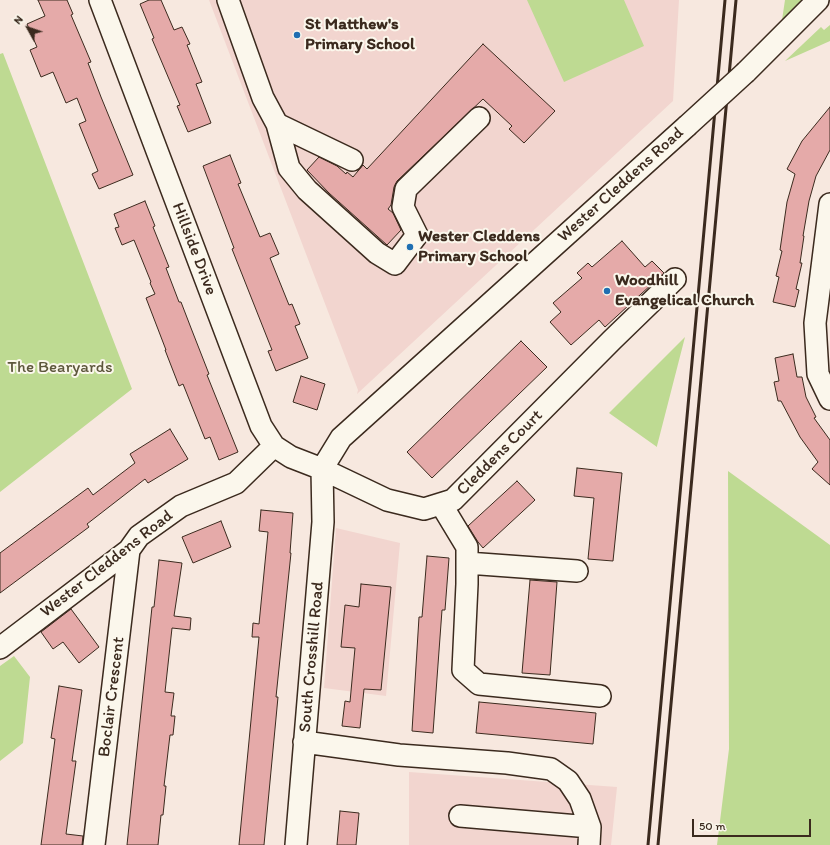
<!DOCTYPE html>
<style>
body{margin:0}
#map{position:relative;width:830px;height:845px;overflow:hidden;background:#f7e8df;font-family:Itim,sans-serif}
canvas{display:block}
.north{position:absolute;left:8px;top:8px;width:40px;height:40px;-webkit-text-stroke:3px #fbf7ec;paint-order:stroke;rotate:310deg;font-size:11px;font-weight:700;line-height:16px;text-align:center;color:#3b2a1e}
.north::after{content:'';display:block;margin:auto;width:14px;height:18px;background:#3b2a1e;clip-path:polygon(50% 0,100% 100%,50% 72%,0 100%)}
.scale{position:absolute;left:692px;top:819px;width:119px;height:18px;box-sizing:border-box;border:2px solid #3b2a1e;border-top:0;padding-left:5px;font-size:12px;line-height:14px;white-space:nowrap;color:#3b2a1e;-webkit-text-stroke:3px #fbf7ec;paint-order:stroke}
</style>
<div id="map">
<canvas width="830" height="845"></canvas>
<div class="north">N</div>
<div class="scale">50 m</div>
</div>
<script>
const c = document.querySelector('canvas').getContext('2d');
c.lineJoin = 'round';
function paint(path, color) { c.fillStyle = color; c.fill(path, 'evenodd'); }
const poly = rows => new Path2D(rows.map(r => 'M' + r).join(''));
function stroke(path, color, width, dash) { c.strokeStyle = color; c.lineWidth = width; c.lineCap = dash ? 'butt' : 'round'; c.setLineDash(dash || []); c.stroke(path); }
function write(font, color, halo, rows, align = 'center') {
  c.font = font + ' Itim,sans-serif'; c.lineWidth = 4; c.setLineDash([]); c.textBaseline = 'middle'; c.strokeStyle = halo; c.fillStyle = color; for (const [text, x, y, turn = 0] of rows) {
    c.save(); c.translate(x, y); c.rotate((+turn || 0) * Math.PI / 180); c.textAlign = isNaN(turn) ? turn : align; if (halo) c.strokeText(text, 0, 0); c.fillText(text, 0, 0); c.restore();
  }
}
paint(poly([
 [209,0,679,0,673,101,357,394,358,390],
 [336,528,400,543,386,696,324,688],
 [409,772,617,787,611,845,409,845]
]), '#f2d5cf');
paint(poly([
 [527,0,624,0,644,46,564,82],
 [785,0,804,0,782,20],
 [830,25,830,41,785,61,821,27,824,30],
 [3,53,132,389,0,492,0,54],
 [685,337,657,446,657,447,609,413],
 [728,471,830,545,830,845,717,845,729,749],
 [14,656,30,677,23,743,0,761,0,666]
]), '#beda92');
const building = poly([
 [38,0,67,0,73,14,71,15,91,62,88,63,101,97,133,175,99,189,92,174,98,171,79,124,86,121,77,98,66,103,53,72,41,77,30,50,37,47,27,24,45,16,38,0],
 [149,0,161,0,174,30,182,27,190,44,187,45,202,82,196,84,211,123,188,132,177,106,180,105,152,39,154,38,140,4,149,0],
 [483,44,555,111,524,143,509,129,512,126,483,99,397,181,394,187,391,205,388,209,393,213,401,230,387,245,329,193,307,170,319,157,337,166,346,174,347,172,353,177,363,165,367,169,483,44],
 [830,107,830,150,816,176,809,201,803,236,804,236,800,263,802,263,796,289,799,290,795,307,773,302,779,277,776,276,782,251,780,250,787,202,795,174,787,169,802,141,830,107],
 [230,155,241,183,238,184,260,237,270,233,279,254,270,258,289,305,292,304,300,324,295,326,308,358,276,371,268,351,272,350,232,249,234,248,203,166,230,155],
 [145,201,155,226,153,227,169,267,166,268,179,302,181,302,191,328,209,374,207,375,238,452,219,460,210,437,205,439,183,384,179,386,165,350,166,350,146,298,155,294,150,283,151,282,134,240,122,245,115,228,119,227,114,214,145,201],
 [622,241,645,267,652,261,664,273,605,327,599,320,571,345,550,322,561,312,553,303,582,278,577,273,588,263,592,267,622,241],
 [521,341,547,367,432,478,407,452,521,341],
 [793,354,797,377,802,377,806,397,816,417,814,418,830,440,830,485,812,469,818,462,800,437,781,401,778,401,774,382,779,381,775,358,793,354],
 [301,376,325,384,317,410,293,402,301,376],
 [170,429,188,459,148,483,145,479,87,524,89,527,0,593,0,553,88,488,93,495,135,463,130,454,170,429],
 [577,468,622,473,613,561,588,559,594,498,574,496,577,468],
 [517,481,535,500,483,548,478,542,468,526,517,481],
 [261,510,293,513,290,553,291,553,276,697,278,697,264,845,239,845,259,637,252,637,253,623,259,624,268,532,259,531,261,510],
 [221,521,231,547,193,563,182,537,221,521],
 [427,556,449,558,445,610,442,610,433,733,412,731,419,617,422,617,427,556],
 [159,560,182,563,174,616,191,618,190,630,172,628,165,692,174,693,171,716,175,716,173,735,170,735,164,786,166,786,163,815,161,815,158,845,127,845,152,607,154,607,159,560],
 [530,580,557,582,550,675,522,673,530,580],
 [361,584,391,587,381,690,364,689,360,728,342,726,345,701,350,702,355,648,341,647,345,605,359,607,361,584],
 [71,609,99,647,79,663,63,642,53,649,41,632,71,609],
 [59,686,82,690,72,761,76,761,66,834,83,836,82,845,41,845,55,739,51,738,59,686],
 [479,702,596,713,593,744,476,733,479,702],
 [340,811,359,813,356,845,337,845,340,811]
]);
paint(building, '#e5aaa9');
stroke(building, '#3b2a1e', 1);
const minor = poly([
 [100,0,261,426,274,446,291,457,322,469,387,500,424,509,453,500,612,340,675,279],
 [228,0,263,98,277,124,352,160],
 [746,72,818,0],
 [277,124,289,168,307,190,377,253,395,264,417,235,403,207,406,189,479,118],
 [830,204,815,323,818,374,830,399],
 [322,469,341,438,687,126],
 [441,504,467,547,467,584,463,670,479,684,600,696],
 [467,563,577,571],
 [0,648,129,550,139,536,181,506,236,483,274,446],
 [304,742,399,755,507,763,551,769,568,781,580,799,590,827,589,845],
 [460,816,590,827],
 [94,845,129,550],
 [296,845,323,522,322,469]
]);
stroke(minor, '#3b2a1e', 24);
stroke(minor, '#fbf7ec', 21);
stroke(poly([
 [648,845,725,0],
 [658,845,736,0]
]), '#3b2a1e', 3);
const minorBridge = poly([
 [687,126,746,72]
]);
stroke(minorBridge, '#3b2a1e', 24, []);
stroke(minorBridge, '#fbf7ec', 21);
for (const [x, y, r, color] of [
 [297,35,4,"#1f6fb2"],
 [410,247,4,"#1f6fb2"],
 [607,291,4,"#1f6fb2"]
]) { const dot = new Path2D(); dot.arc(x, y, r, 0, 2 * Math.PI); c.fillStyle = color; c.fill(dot); stroke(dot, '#fbf7ec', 1.5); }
write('bold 17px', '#3b2a1e', '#fbf7ec', [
 ["St Matthew's",305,25],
 ["Primary School",305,45],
 ["Wester Cleddens",418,237],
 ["Primary School",418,257],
 ["Woodhill",615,281],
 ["Evangelical Church",615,301]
], 'left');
write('17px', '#3b2a1e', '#fbf7ec', [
 ["Wester Cleddens Road",621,185,-42],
 ["Hillside Drive",194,249,69],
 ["Cleddens Court",500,453,-45],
 ["Wester Cleddens Road",107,564,-38],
 ["South Crosshill Road",312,657,-85],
 ["Boclair Crescent",112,697,-83]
]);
write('17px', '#5c563b', '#fbf7ec', [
 ["The Bearyards",60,368]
]);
</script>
